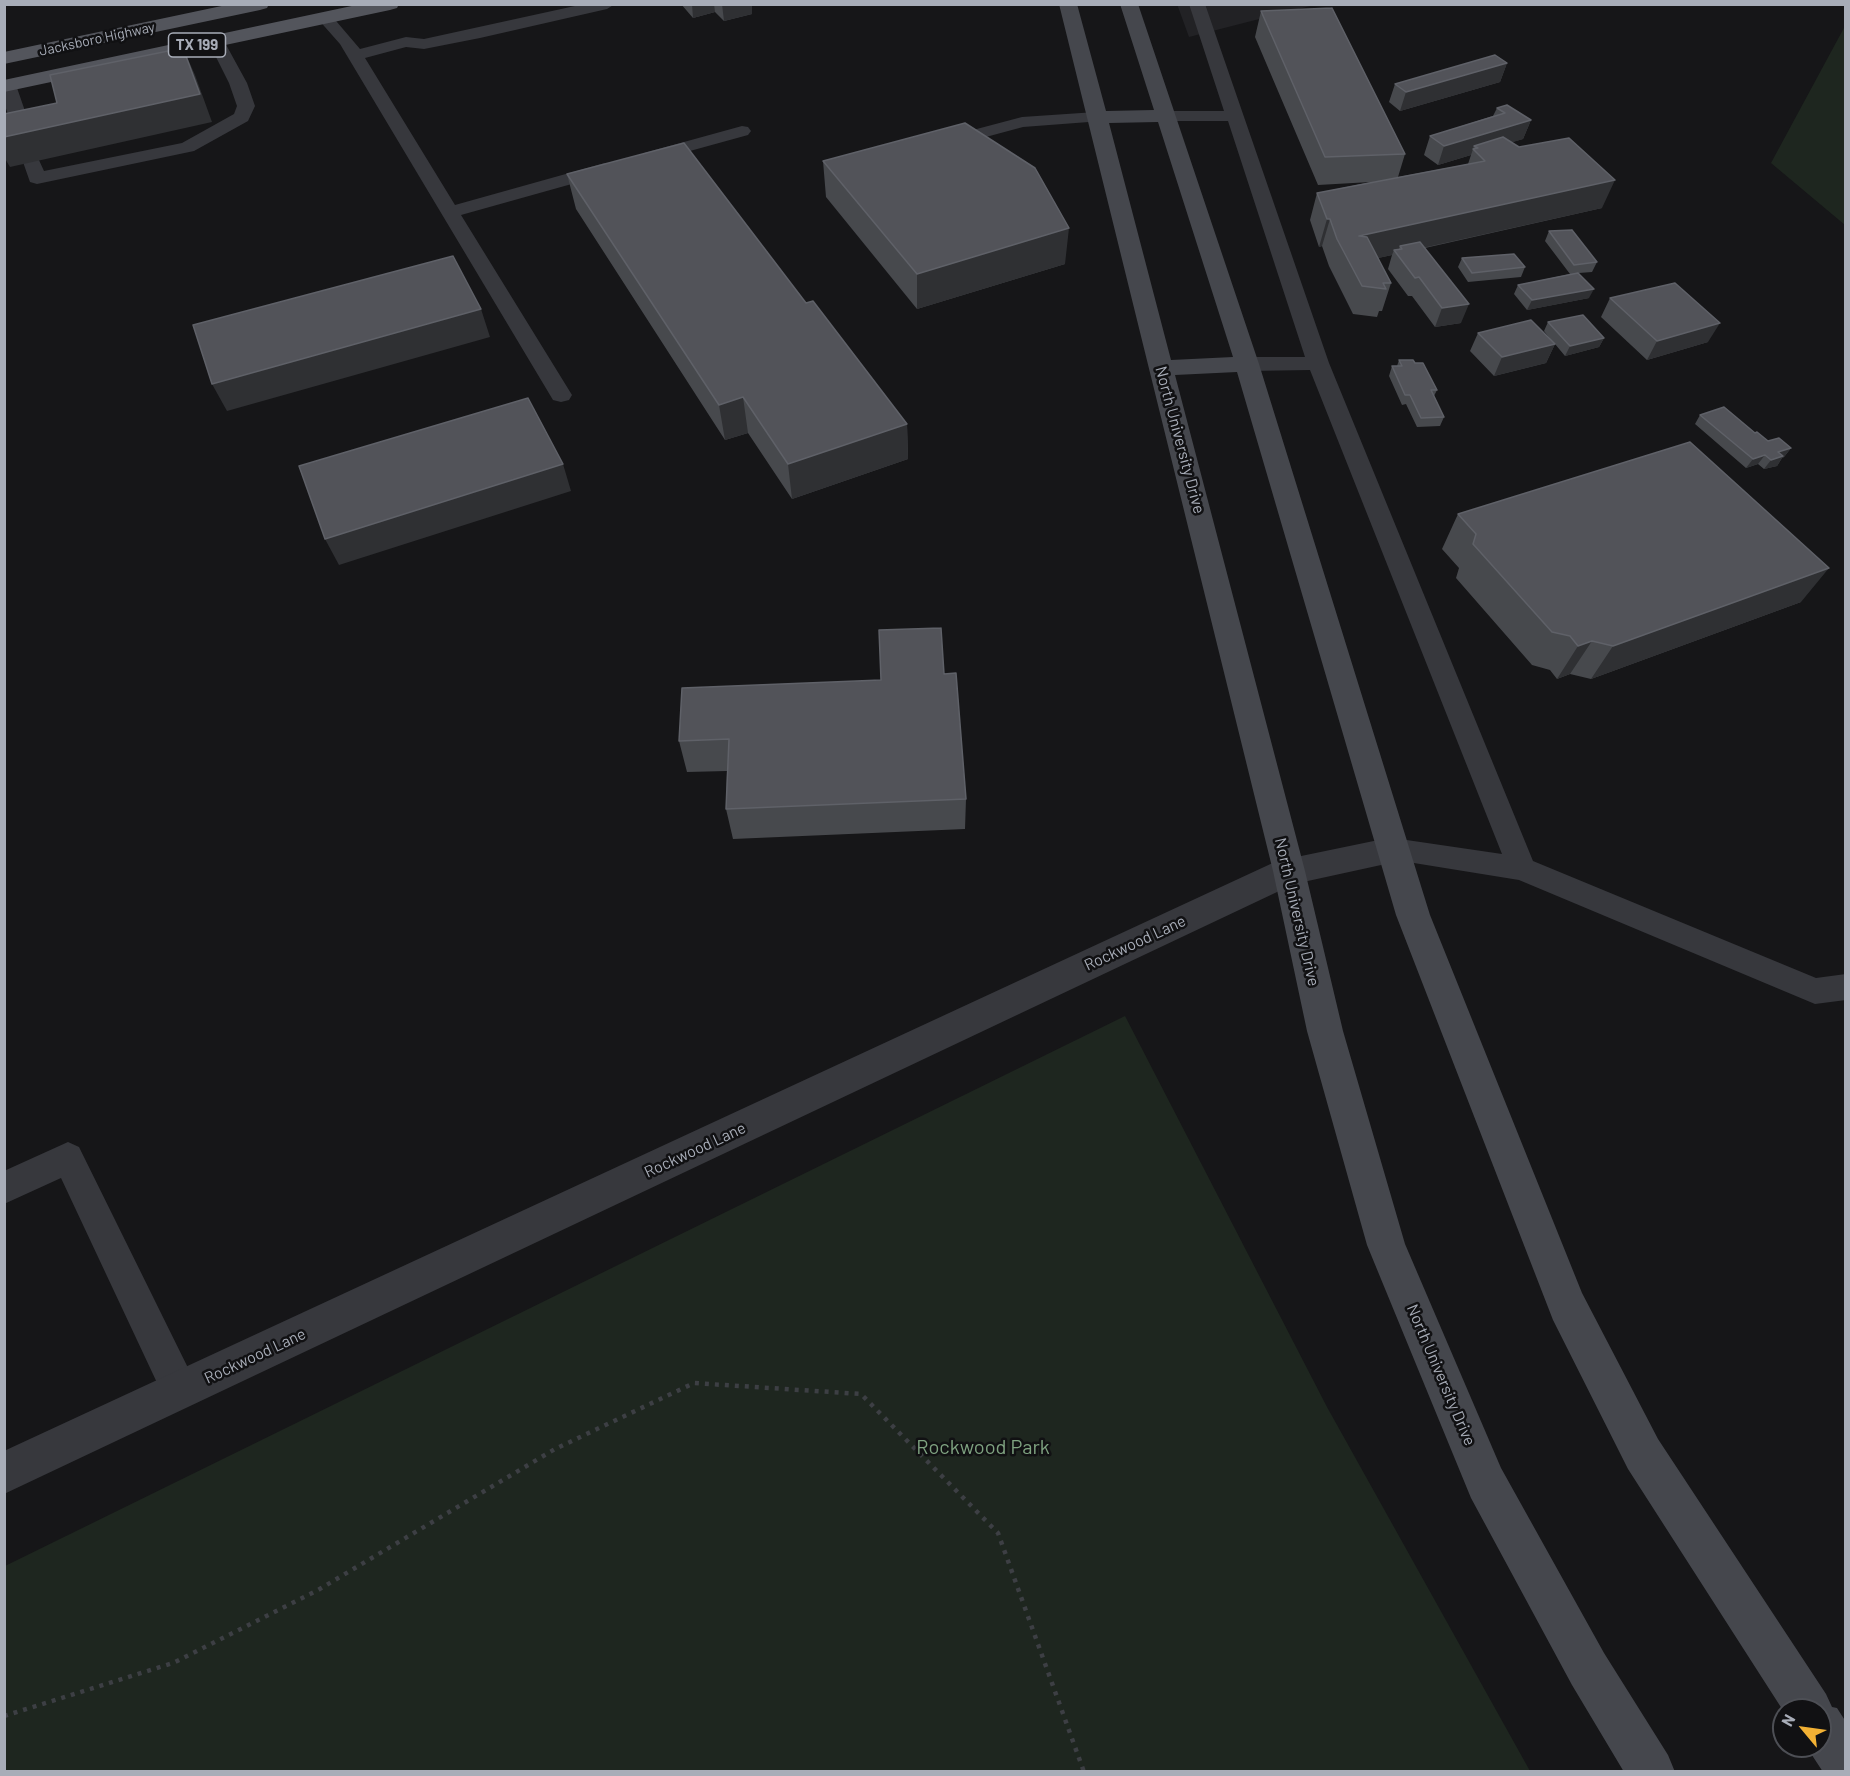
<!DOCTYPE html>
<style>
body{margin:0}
#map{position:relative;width:1850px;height:1776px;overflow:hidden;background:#161618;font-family:Barlow,sans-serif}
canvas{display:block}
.frame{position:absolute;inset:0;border:6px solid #a8adb8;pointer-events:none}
.north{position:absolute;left:1772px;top:1698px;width:60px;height:60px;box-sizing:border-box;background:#111113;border:2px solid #4d4f55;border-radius:50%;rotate:299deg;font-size:16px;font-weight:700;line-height:24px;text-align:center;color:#a8adb8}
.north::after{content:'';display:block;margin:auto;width:21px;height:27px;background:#f2b134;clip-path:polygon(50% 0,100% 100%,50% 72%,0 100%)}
</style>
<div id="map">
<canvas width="1850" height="1776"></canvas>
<div class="frame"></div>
<div class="north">N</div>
</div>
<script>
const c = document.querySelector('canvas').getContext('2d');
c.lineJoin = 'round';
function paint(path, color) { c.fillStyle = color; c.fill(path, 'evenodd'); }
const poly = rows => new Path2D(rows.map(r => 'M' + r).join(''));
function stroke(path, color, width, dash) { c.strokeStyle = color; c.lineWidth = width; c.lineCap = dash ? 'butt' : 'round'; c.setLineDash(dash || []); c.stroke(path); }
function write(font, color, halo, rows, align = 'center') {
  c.font = font + ' Barlow,sans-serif'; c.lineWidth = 5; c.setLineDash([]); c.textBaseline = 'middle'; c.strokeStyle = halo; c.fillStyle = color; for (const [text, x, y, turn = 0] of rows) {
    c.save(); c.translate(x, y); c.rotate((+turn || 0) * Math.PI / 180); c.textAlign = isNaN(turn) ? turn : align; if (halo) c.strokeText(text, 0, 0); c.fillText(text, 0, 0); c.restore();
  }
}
paint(poly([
 [1177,4,1314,5,1189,37]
]), '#222225');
paint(poly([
 [1845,26,1845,225,1771,163],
 [1125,1016,1327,1407,1530,1771,5,1771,5,1566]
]), '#1e261f');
stroke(poly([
 [4,1716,173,1663,318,1590,555,1449,694,1383,861,1394,998,1533,1084,1772]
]), '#3d3f44', 4.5, [4, 6]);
paint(poly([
 [584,4,615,4,607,9,480,38,424,49,406,47,365,58,455,205,605,163,611,165,614,169,611,173,461,215,572,395,569,400,561,402,553,400,550,395,340,44,317,18,325,13,331,15,360,49,406,37,424,39,584,4],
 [1189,4,1205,4,1329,363,1533,861,1816,978,1846,974,1846,1000,1815,1004,1519,880,1383,858,1379,850,1383,842,1393,838,1502,854,1310,370,1247,371,1240,369,1236,364,1240,359,1247,357,1305,357,1228,121,1166,121,1160,120,1157,116,1160,112,1166,111,1224,111,1189,4],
 [216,36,224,41,247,83,255,106,248,121,194,151,37,184,30,182,23,162,26,158,38,158,44,171,182,143,234,114,237,106,229,83,208,41,216,36],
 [4,80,13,81,16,85,35,140,32,144,20,144,17,140,4,103,4,80],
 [1096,112,1102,113,1105,117,1102,121,1023,127,945,148,939,147,936,143,939,139,1022,117,1096,112],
 [742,126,748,127,751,131,748,135,650,162,644,161,641,157,644,153,742,126],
 [68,1142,79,1147,193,1378,198,1391,193,1404,180,1409,167,1404,61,1178,4,1204,4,1171,68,1142]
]), '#37383d');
paint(poly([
 [1393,837,1404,840,1409,850,1404,860,1294,884,4,1494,4,1451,1277,861,1393,837]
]), '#37383d');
paint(poly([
 [1059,4,1077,4,1106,111,1154,110,1120,4,1138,4,1259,364,1430,915,1582,1293,1658,1439,1826,1694,1832,1707,1837,1708,1846,1722,1846,1772,1823,1772,1806,1746,1820,1746,1820,1710,1784,1712,1628,1469,1553,1320,1396,915,1237,372,1175,375,1305,871,1343,1031,1405,1244,1501,1468,1604,1653,1668,1755,1675,1772,1624,1772,1572,1685,1471,1498,1367,1245,1307,1031,1273,871,1059,4],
 [1158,122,1233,357,1171,360,1109,123,1158,122]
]), '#45474d');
paint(poly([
 [231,4,269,4,267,8,260,10,4,64,4,52,231,4],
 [361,4,399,4,397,8,390,10,4,92,4,80,361,4]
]), '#53555c');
paint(poly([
 [681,4,752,4,752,14,724,21,715,12,693,18],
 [1261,11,1405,154,1398,177,1468,164,1471,155,1438,165,1424,155,1430,136,1493,116,1497,108,1531,120,1523,139,1512,142,1602,208,1425,248,1461,323,1435,327,1412,296,1408,296,1388,269,1392,255,1378,258,1391,283,1382,311,1379,311,1377,317,1353,314,1329,266,1322,246,1319,247,1310,220,1317,193,1371,182,1318,185,1255,37],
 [1507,63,1500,82,1400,111,1389,102,1395,84],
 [823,161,1065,264,917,309,826,197],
 [567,174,806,303,907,424,908,459,792,499,748,433,725,440,576,209],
 [1549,231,1597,262,1592,272,1579,273,1589,298,1527,310,1514,294,1518,285,1570,274,1545,241],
 [1462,258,1525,267,1521,277,1468,282,1458,267],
 [1610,298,1708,342,1647,360,1601,317],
 [1548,322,1604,338,1599,347,1565,356,1555,344,1546,363,1494,376,1470,351,1478,333,1551,340,1544,331],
 [1399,360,1415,363,1437,390,1434,396,1444,417,1440,426,1417,427,1406,404,1402,405,1389,376,1392,366,1397,366],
 [1700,415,1755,433,1768,441,1791,448,1784,457,1782,458,1777,466,1764,469,1758,464,1746,468,1695,424],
 [1458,514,1801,602,1591,679,1570,674,1557,679,1550,670,1532,665,1456,578,1459,568,1442,549],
 [944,674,966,799,965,829,733,839,726,809,727,771,687,772,679,741,881,680]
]), '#47494d');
paint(poly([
 [692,4,714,4,715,12,693,18],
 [722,4,752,4,752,14,724,21],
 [183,48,195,75,212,122,10,167,4,157,4,137],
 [1507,63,1500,82,1400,111,1406,92],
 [1531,120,1523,139,1477,153,1478,148,1474,146,1471,155,1438,165,1444,146],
 [1615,180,1602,208,1400,253,1402,249,1400,246,1397,254,1394,250,1392,255,1351,264,1359,236],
 [1327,219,1330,219,1322,246,1319,247],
 [1069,228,1065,264,917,309,917,274],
 [1594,289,1589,298,1527,310,1532,300],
 [1469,304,1461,323,1435,327,1442,308],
 [481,309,490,337,227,411,212,384],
 [1720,323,1708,342,1647,360,1657,341],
 [1604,338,1599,347,1565,356,1570,346],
 [1555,344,1546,363,1494,376,1502,357],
 [743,397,748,433,725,440,719,405],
 [907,424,908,459,792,499,788,464],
 [1791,448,1784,457,1782,458,1777,466,1764,469,1771,460,1778,452],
 [1765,455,1758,464,1746,468,1753,459],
 [563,464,571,491,339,565,325,539],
 [1829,568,1801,602,1591,679,1613,646],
 [1592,641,1570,674,1557,679,1578,646]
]), '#2f3033');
const building = poly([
 [1332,8,1405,154,1325,157,1261,11,1332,8],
 [183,48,200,94,4,137,4,114,57,103,50,75,183,48],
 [1495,55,1507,63,1406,92,1395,84,1495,55],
 [1507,105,1531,120,1444,146,1430,136,1505,113,1497,108,1507,105],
 [965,123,1035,168,1069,228,917,274,823,161,965,123],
 [1503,137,1519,147,1569,138,1615,180,1359,236,1367,237,1391,283,1383,283,1386,289,1362,286,1337,239,1330,219,1327,219,1317,193,1485,161,1473,149,1478,148,1474,146,1503,137],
 [684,143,806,303,813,301,907,424,788,464,743,397,719,405,567,174,684,143],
 [1572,230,1597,262,1574,265,1549,231,1572,230],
 [1420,242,1469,304,1442,308,1419,277,1415,278,1394,250,1402,249,1400,246,1420,242],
 [1514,254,1525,267,1472,273,1462,258,1514,254],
 [453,256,481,309,212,384,193,325,453,256],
 [1578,273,1594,289,1532,300,1518,285,1578,273],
 [1675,283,1720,323,1657,341,1610,298,1675,283],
 [1583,315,1604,338,1570,346,1548,322,1583,315],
 [1531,320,1555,344,1502,357,1478,333,1531,320],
 [1399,360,1413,360,1415,363,1423,363,1437,390,1431,390,1444,417,1421,418,1410,395,1405,395,1392,366,1402,366,1399,360],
 [528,398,563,464,325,539,299,466,528,398],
 [1724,407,1755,433,1757,432,1768,441,1779,438,1791,448,1778,452,1783,456,1771,460,1765,455,1753,459,1700,415,1724,407],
 [1690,442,1829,568,1613,646,1592,641,1578,646,1570,636,1552,632,1473,544,1476,534,1458,514,1690,442],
 [941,628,944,674,956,673,966,799,726,809,729,739,679,741,682,688,881,680,879,630,941,628]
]);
paint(building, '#525359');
stroke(building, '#5f6168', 1.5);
write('14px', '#a8adb8', '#111113', [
 ["Jacksboro Highway",97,39,-12]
]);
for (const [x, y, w] of [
 [197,45,57]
]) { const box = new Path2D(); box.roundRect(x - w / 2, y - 12, w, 24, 4.5); c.fillStyle = '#111113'; c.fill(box); stroke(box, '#a8adb8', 1.5); }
write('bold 15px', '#a8adb8', null, [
 ["TX 199",197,45]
]);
write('16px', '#a8adb8', '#111113', [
 ["North University Drive",1180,440,75],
 ["North University Drive",1297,912,77],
 ["Rockwood Lane",1135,943,-25],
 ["Rockwood Lane",695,1150,-25],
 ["Rockwood Lane",255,1356,-25],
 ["North University Drive",1441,1375,67]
]);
write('20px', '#7fa381', '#111113', [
 ["Rockwood Park",983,1447]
]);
</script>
